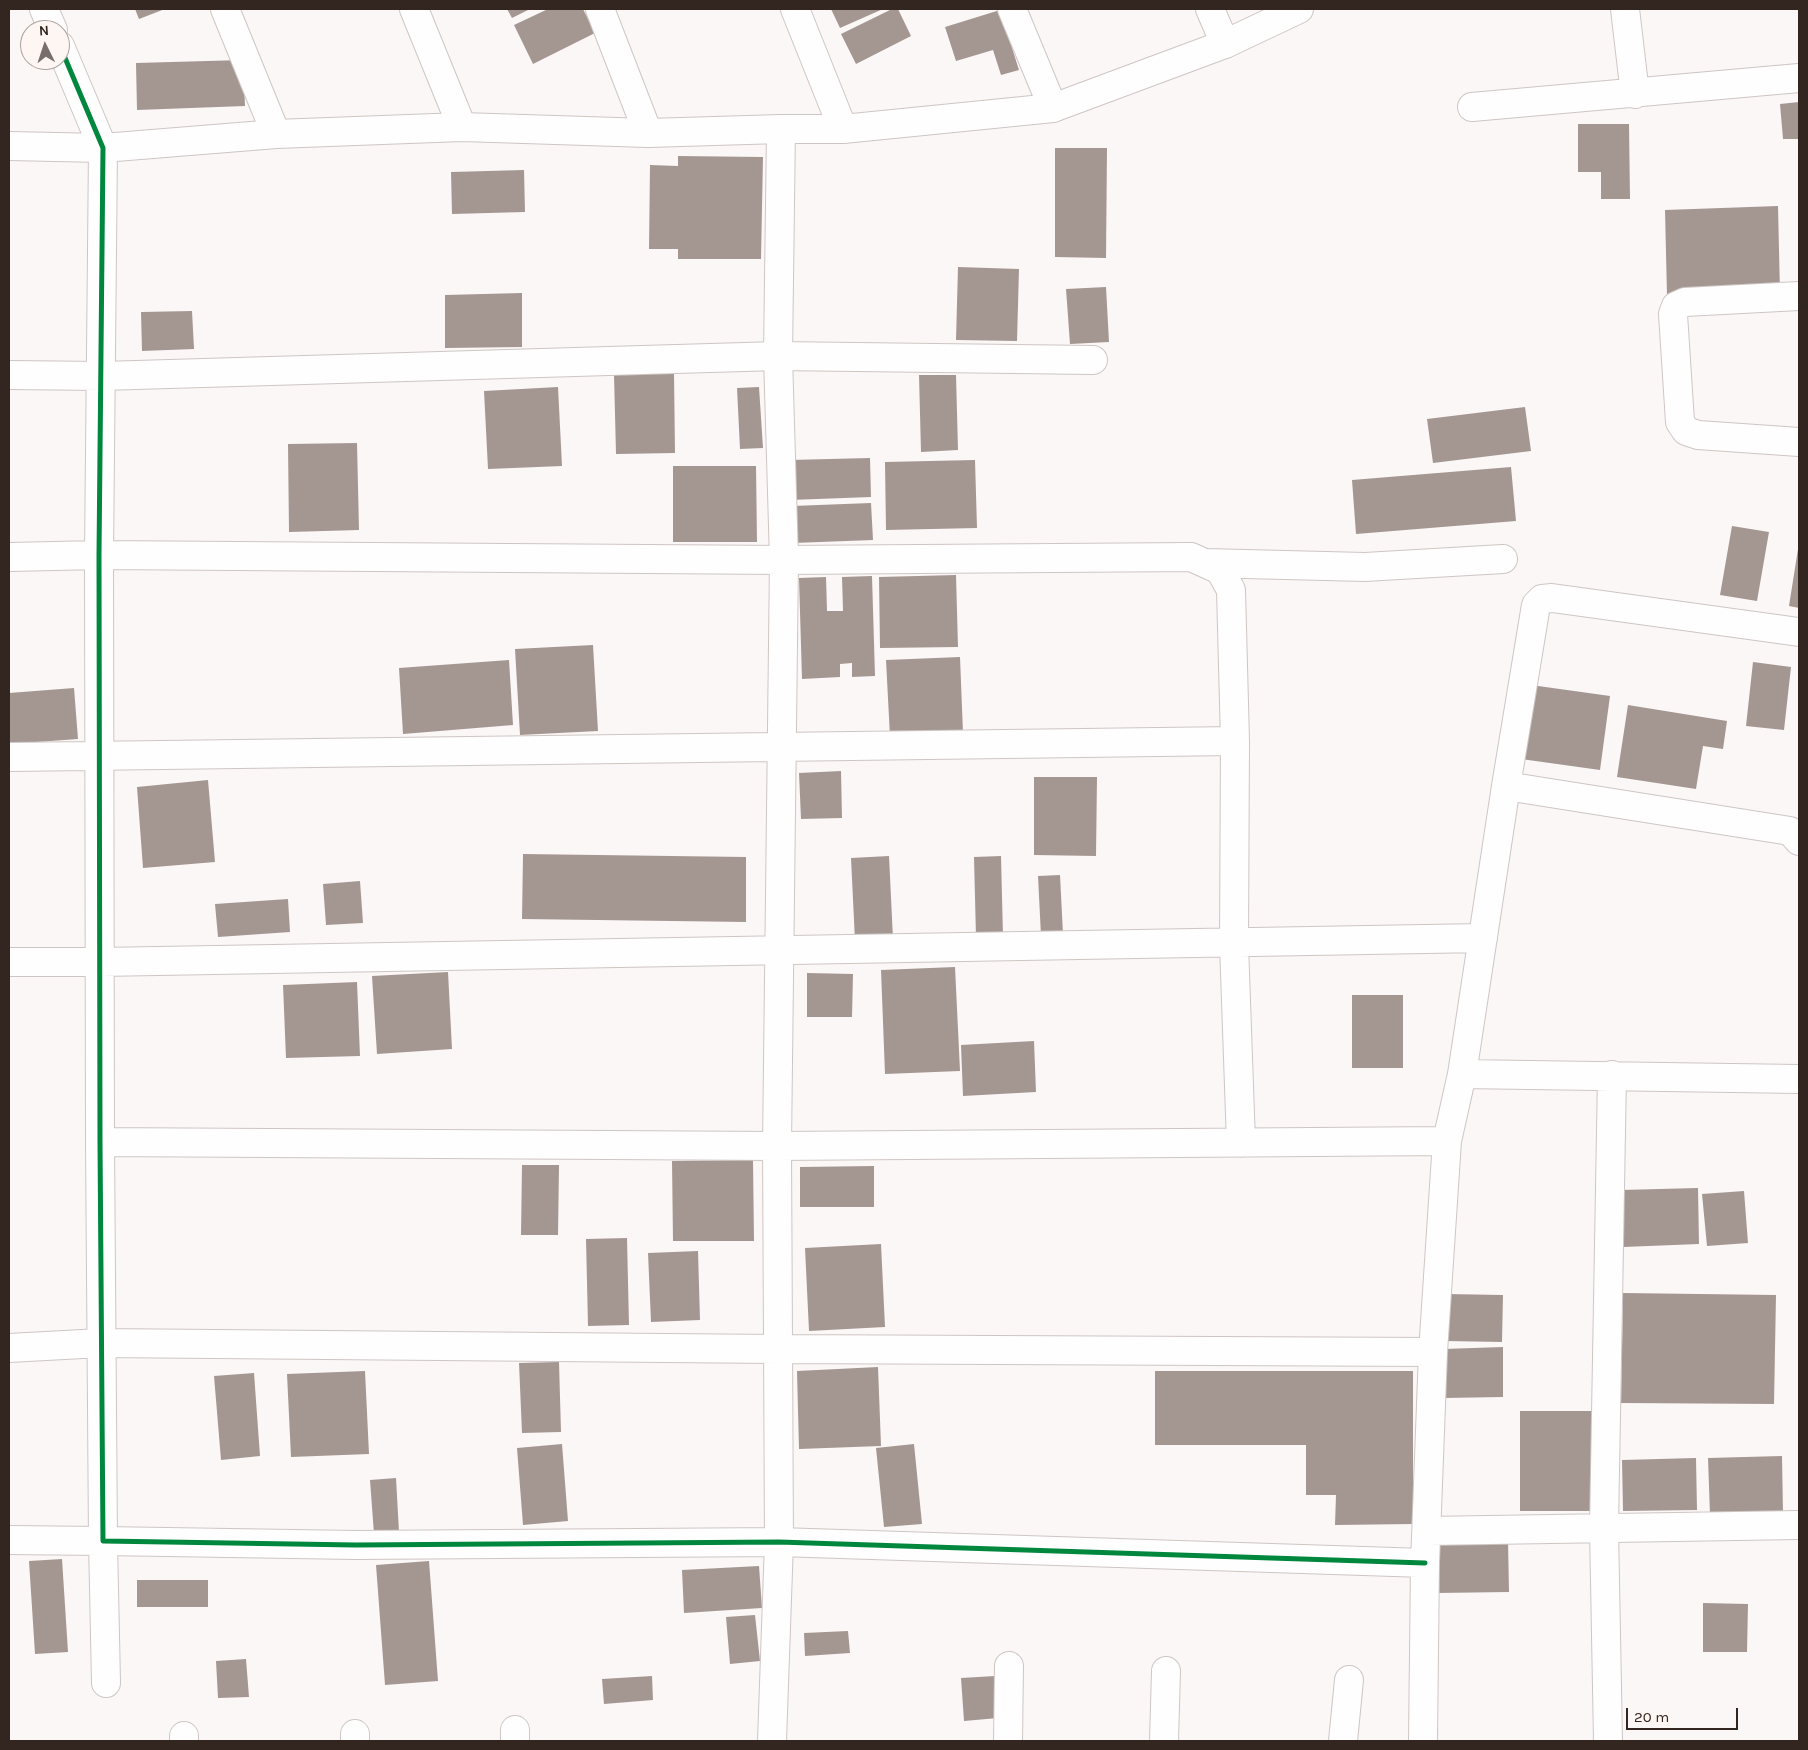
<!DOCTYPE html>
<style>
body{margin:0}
#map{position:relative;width:1808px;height:1750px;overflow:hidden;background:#fbf7f6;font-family:Karla,sans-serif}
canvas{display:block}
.frame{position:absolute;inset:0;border:10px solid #332520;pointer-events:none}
.north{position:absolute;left:20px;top:20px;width:50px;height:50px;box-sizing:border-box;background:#fef6f3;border:1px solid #ada29f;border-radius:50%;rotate:356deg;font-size:14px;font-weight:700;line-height:20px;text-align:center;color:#332520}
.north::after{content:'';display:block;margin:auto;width:18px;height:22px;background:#796e6b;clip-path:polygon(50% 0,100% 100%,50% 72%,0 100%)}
.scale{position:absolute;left:1626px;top:1708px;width:112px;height:22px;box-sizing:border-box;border:2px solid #332520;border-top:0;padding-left:6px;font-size:15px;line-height:18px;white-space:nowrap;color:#332520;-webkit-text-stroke:4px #fef6f3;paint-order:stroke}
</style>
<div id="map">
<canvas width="1808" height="1750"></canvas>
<div class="frame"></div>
<div class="north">N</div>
<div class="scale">20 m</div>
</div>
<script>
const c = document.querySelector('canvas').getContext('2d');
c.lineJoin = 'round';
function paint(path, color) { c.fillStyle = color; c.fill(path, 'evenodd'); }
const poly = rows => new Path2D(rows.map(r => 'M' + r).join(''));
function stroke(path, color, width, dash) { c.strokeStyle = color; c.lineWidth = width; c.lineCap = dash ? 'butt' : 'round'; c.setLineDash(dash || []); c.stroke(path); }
paint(poly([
 [135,9,165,9,139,19],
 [507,9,530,9,512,18],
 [548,9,583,9,595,33,533,64,514,25],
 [831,9,883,9,840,28],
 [892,9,898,9,911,36,856,64,841,34],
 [1000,10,1019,70,1001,75,993,50,956,61,945,27],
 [243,60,245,106,137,110,136,63],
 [1799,102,1799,139,1783,139,1780,104],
 [1578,124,1629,124,1630,199,1601,199,1601,172,1578,172],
 [1055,148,1107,148,1106,258,1055,257],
 [678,156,763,157,761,259,678,259,678,249,649,249,650,165,678,166],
 [524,170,525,212,452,214,451,172],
 [1778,206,1780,293,1667,296,1665,210],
 [958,267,1019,269,1017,341,956,340],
 [1106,287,1109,342,1070,344,1066,289],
 [522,293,522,347,445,348,445,295],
 [192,311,194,349,142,351,141,312],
 [674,373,675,453,616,454,614,375],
 [919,375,956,375,958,450,921,452],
 [558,387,562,466,488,469,484,391],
 [759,387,763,448,740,449,737,388],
 [1525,407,1531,451,1433,463,1427,419],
 [357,443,359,530,289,532,288,444],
 [870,458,871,497,790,500,789,460],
 [975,460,977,528,886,530,885,462],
 [673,466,756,466,757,542,673,542],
 [1511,467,1516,521,1356,534,1352,480],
 [871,503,873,540,793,543,792,506],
 [1732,526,1769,532,1757,601,1720,595],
 [1798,549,1799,549,1799,608,1789,606],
 [956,575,958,647,880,648,879,577],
 [872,576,875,676,852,677,852,663,840,664,840,677,802,679,799,578,826,577,827,611,843,611,842,577],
 [593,645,598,731,520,735,515,649],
 [960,657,963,733,890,737,886,660],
 [509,660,513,725,403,734,399,668],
 [1753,662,1791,667,1784,730,1746,726],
 [1531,685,1610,696,1600,770,1521,759],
 [74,688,78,739,9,744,9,693],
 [1628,705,1727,721,1723,749,1703,746,1696,789,1617,777],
 [841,771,842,818,801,819,799,773],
 [1034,777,1097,777,1096,856,1034,855],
 [208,780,215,862,143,868,137,787],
 [523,854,746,857,746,922,522,919],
 [889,856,893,939,855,941,851,858],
 [1001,856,1003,937,976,937,974,857],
 [1060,875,1063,934,1041,936,1038,876],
 [360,881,363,923,326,925,323,884],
 [288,899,290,932,218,937,215,904],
 [955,967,960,1071,885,1074,881,970],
 [448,972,452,1049,377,1054,372,976],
 [807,973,853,974,852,1017,807,1017],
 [357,982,360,1056,286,1058,283,985],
 [1352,995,1403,995,1403,1068,1352,1068],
 [1034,1041,1036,1092,963,1096,961,1045],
 [753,1160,754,1241,673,1241,672,1161],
 [522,1165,559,1165,558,1235,521,1235],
 [874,1166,874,1207,800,1207,800,1167],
 [1698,1188,1699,1244,1623,1247,1621,1190],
 [1744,1191,1748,1243,1707,1246,1702,1194],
 [627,1238,629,1325,588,1326,586,1239],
 [881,1244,885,1327,809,1331,805,1248],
 [698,1251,700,1320,651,1322,648,1253],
 [1623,1293,1776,1295,1774,1404,1621,1403],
 [1446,1294,1503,1295,1502,1342,1445,1341],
 [1503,1347,1503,1397,1444,1398,1443,1349],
 [559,1362,561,1432,522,1433,519,1363],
 [878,1367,881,1446,799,1449,797,1371],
 [365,1371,369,1454,291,1457,287,1374],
 [1155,1371,1413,1371,1413,1524,1335,1525,1336,1495,1306,1495,1306,1445,1155,1445],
 [254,1373,260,1456,221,1460,214,1376],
 [1520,1411,1594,1411,1594,1511,1520,1511],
 [562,1444,568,1521,523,1525,517,1448],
 [914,1444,922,1524,884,1527,876,1448],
 [1782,1456,1783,1513,1710,1515,1708,1458],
 [1696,1458,1697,1510,1623,1511,1622,1460],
 [396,1478,399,1532,374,1534,370,1480],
 [1508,1541,1509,1592,1437,1593,1436,1542],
 [62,1559,68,1652,35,1654,29,1561],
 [429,1561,438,1681,385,1685,376,1565],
 [759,1566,762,1608,684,1613,682,1570],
 [137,1580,208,1580,208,1607,137,1607],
 [1703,1603,1748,1604,1747,1652,1703,1652],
 [755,1615,760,1661,730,1664,726,1617],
 [848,1631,850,1653,805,1656,804,1633],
 [246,1659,249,1697,218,1698,216,1661],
 [652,1676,653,1700,604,1704,602,1679],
 [995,1676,998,1718,964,1721,961,1678]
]), '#a49792');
const minor = poly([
 [44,9,53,30],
 [225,9,276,134],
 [414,9,462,127],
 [600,9,648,133],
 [795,9,843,129],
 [1012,9,1053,108],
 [1210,9,1225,44],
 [1625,9,1635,94],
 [60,46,103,148,99,555,100,1142,103,1541,356,1545,779,1542,1425,1563],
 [1472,107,1799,78],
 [1799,296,1685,302,1676,306,1673,314,1680,422,1686,431,1698,435,1799,442],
 [9,375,102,376,778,356,1093,360],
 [9,557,99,555,784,560,1191,557,1220,570,1231,590,1235,741,1234,944,1241,1143],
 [1205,563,1365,567,1503,559],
 [9,757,1235,741],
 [1506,786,1536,605,1542,599,1552,598,1799,632],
 [9,962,100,962,1483,938],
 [1462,1074,1506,786,1790,831,1799,841],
 [100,1142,777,1146,1447,1141,1462,1074,1799,1079],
 [9,1348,101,1343,778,1349,1433,1352],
 [1427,1531,1799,1525],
 [9,1540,103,1541,106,1683],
 [184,1741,184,1736],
 [355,1741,355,1734],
 [515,1741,515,1730],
 [772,1741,779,1542,777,1146,784,560,778,356,781,129],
 [1008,1741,1009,1666],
 [1164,1741,1166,1671],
 [1343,1741,1349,1680],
 [1423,1741,1425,1563,1433,1352,1447,1141],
 [1608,1741,1604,1528,1612,1075]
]);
const tertiary = poly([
 [9,146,103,148,276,134,462,127,648,133,781,129,843,129,1053,108,1225,44,1299,9]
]);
stroke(minor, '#cec6c3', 30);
stroke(tertiary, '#cec6c3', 30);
stroke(minor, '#fefefe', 28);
stroke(tertiary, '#fefefe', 28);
stroke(poly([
 [60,46,103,148,99,555,100,1142,103,1541,356,1545,779,1542,1425,1563]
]), '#00873e', 5);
</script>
